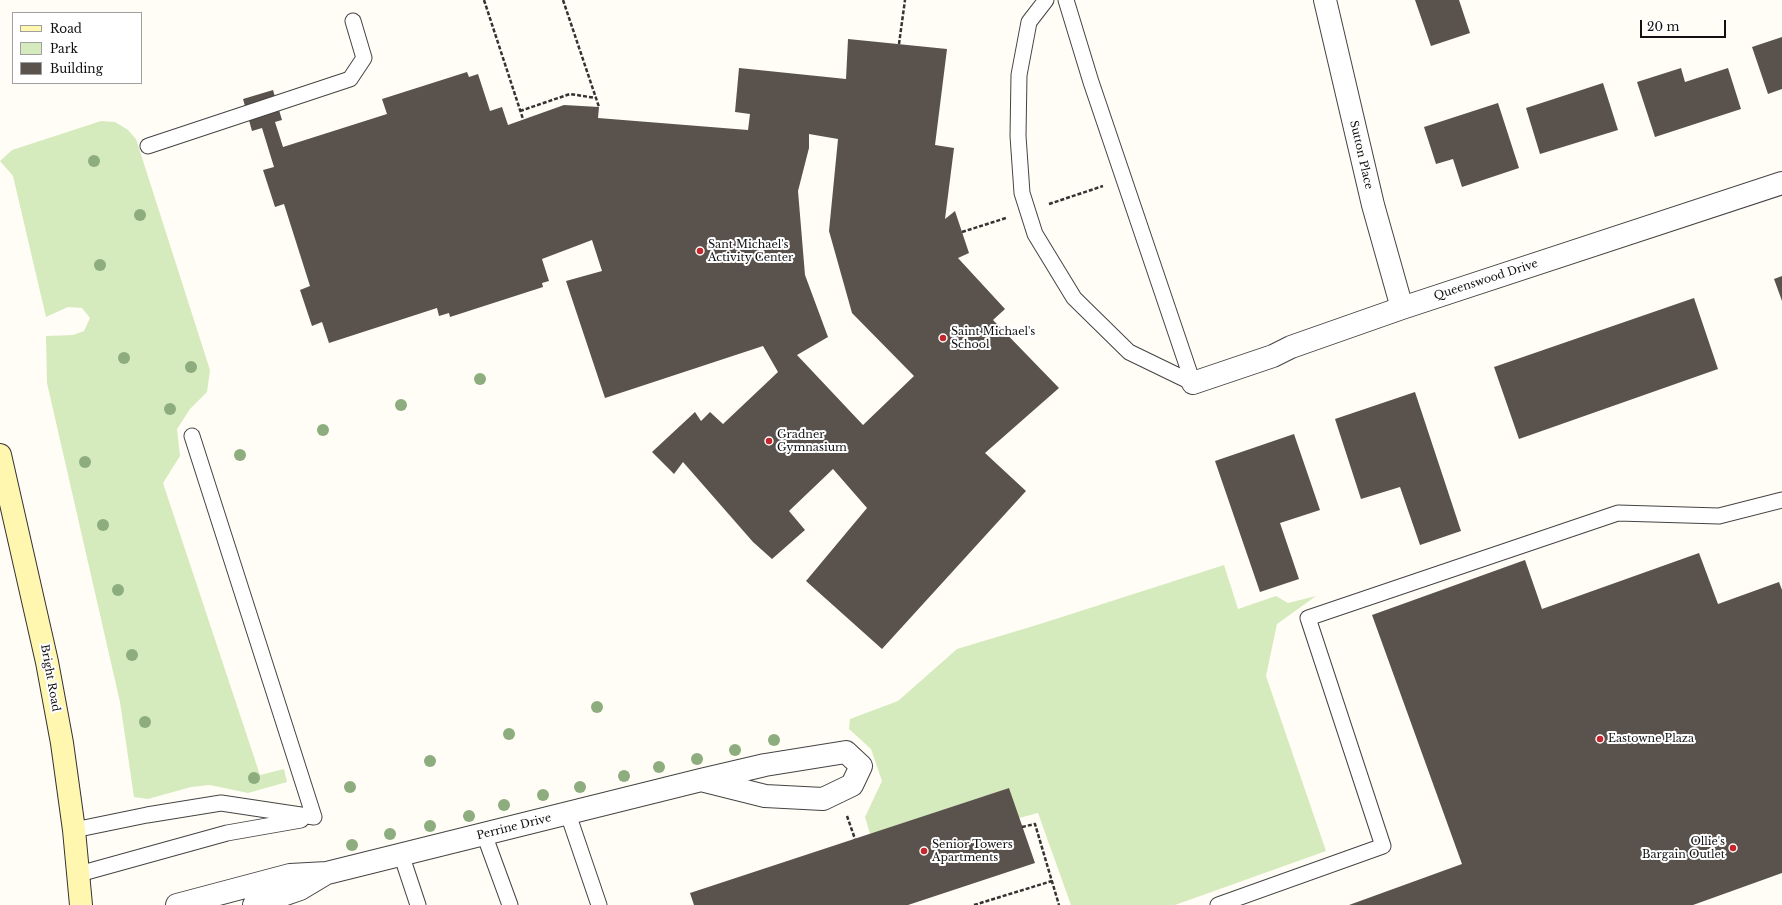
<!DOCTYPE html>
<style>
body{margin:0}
#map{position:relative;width:1782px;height:905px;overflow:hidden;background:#fffdf5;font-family:"Libre Baskerville",serif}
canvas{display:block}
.legend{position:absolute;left:12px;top:12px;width:130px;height:72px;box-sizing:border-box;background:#fff;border:1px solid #a0a0a0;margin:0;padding:5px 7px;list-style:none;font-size:12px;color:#111}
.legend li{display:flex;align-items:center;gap:8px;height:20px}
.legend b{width:20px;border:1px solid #a0a0a0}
.scale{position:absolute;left:1640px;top:20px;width:86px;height:18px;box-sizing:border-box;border:2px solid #111;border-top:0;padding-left:5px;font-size:12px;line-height:14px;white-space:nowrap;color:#111;-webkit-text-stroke:3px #fff;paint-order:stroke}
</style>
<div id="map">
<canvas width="1782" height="905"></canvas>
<ul class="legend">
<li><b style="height:5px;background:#fff6b0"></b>Road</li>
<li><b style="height:11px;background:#d5ebbd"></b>Park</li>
<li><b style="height:11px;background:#5a524d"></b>Building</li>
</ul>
<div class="scale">20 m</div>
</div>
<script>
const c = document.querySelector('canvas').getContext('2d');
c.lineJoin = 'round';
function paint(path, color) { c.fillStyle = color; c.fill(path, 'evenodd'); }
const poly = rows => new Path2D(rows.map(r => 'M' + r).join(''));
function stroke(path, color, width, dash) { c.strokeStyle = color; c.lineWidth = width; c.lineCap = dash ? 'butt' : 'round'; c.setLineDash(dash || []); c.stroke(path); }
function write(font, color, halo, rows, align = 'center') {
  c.font = font + ' "Libre Baskerville",serif'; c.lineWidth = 4; c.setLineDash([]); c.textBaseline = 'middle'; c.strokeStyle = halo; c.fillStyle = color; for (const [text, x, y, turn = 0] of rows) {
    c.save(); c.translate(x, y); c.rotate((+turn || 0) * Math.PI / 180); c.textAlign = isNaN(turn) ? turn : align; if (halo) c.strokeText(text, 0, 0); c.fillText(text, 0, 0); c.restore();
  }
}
paint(poly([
 [101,121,115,122,128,130,136,139,210,370,207,392,190,409,177,429,180,456,163,483,260,775,284,769,287,782,248,793,210,785,191,787,148,799,134,797,120,702,47,383,46,336,73,335,84,331,90,318,82,308,68,307,46,317,13,176,0,161,12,150],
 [1224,565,1238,609,1276,596,1288,603,1316,596,1277,624,1266,676,1326,851,1175,905,1071,905,1038,813,1019,818,1009,788,870,834,865,817,882,781,871,749,849,729,850,719,898,701,957,649,1040,624]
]), '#d5ebbd');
paint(poly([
 [1415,0,1459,0,1470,33,1431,46],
 [1782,37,1782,89,1768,94,1752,47],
 [848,39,947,49,935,145,954,148,945,219,955,211,969,253,958,258,1005,309,993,320,1059,388,985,453,1026,491,882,649,806,581,867,508,833,469,789,511,805,530,772,559,753,542,683,462,674,474,652,452,695,412,701,421,710,412,723,424,778,372,763,346,605,398,566,281,602,271,592,240,542,259,549,281,542,283,543,287,450,317,449,313,439,316,437,308,329,343,322,322,312,326,300,290,310,286,284,204,275,207,263,170,274,167,262,128,252,131,243,99,273,90,282,120,275,122,283,147,387,114,382,99,467,72,469,77,478,74,490,111,502,107,508,125,564,105,599,107,598,118,748,130,750,114,735,112,739,68,846,79],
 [809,134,838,139,829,231,852,313,914,376,863,425,797,355,828,337,805,275,798,191,809,148],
 [1681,68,1685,82,1728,68,1741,109,1655,137,1637,82],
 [1603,83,1618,130,1540,154,1526,108],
 [1498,103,1519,168,1462,187,1453,159,1436,164,1424,127],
 [1782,276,1782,301,1774,279],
 [1694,298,1718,369,1519,439,1494,367],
 [1415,392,1461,531,1420,545,1400,487,1361,499,1335,419],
 [1294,434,1320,510,1280,523,1299,579,1260,592,1215,461],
 [1699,553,1718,604,1779,582,1782,590,1782,873,1693,905,1349,905,1462,864,1372,615,1525,560,1542,609],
 [1009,788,1035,863,908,905,694,905,690,893]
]), '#5a524d');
const lane = poly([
 [1046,0,1029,22,1019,75,1018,136,1022,193,1035,234,1074,298,1129,352,1193,383],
 [1066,0,1091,82,1193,383],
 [148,146,350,79,364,58,353,21],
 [192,436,314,817],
 [568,814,599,905],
 [74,830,147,815,221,803,314,817],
 [484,834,510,905],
 [401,854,418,905],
 [79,874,227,833,301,820],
 [1218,905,1383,846,1308,618,1618,513,1719,516,1782,500]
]);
const street = poly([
 [1325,0,1373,205,1402,308],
 [1193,383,1273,356,1291,347,1402,308,1782,183],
 [177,905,290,875,327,873,701,780,765,765,846,752,861,766,852,785,823,799,765,796,701,780],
 [254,905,300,889,325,874]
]);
const secondary = poly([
 [0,455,47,662,62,743,74,830,81,905]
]);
stroke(lane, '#444', 17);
stroke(street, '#444', 24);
stroke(secondary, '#333', 24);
stroke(poly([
 [484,0,523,119],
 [563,0,599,107],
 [899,44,905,0],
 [520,111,570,94,596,98],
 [1049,204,1103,186],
 [962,232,1006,218],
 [847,816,855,839],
 [1022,827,1035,824,1059,905],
 [974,905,1052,881]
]), '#333', 2.5, [4, 2]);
stroke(lane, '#fff', 15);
stroke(street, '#fff', 22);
stroke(secondary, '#fff6b0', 22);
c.fillStyle = '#8dad7f';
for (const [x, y] of [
 [94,161],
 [140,215],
 [100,265],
 [124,358],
 [191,367],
 [480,379],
 [401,405],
 [170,409],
 [323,430],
 [240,455],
 [85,462],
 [103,525],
 [118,590],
 [132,655],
 [597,707],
 [145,722],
 [509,734],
 [774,740],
 [735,750],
 [697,759],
 [430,761],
 [659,767],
 [624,776],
 [254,778],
 [350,787],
 [580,787],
 [543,795],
 [504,805],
 [469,816],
 [430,826],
 [390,834],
 [352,845]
]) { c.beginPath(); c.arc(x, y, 6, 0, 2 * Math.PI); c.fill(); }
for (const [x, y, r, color] of [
 [700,251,4,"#c4262e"],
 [943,338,4,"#c4262e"],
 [769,441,4,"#c4262e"],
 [1600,739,4,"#c4262e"],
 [1733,848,4,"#c4262e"],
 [924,851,4,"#c4262e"]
]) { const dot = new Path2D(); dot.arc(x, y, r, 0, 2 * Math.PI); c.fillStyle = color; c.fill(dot); stroke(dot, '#fff', 1.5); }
write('11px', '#111', '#fff', [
 ["Sutton Place",1361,155,77],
 ["Queenswood Drive",1486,280,-18],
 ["Bright Road",50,678,80],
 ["Perrine Drive",514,827,-14]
]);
write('11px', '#111', '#fff', [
 ["Sant Michael's",708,245],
 ["Activity Center",708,258],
 ["Saint Michael's",951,332],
 ["School",951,345],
 ["Gradner",777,435],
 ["Gymnasium",777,448],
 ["Eastowne Plaza",1608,739],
 ["Ollie's",1725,842,"right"],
 ["Bargain Outlet",1725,855,"right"],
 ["Senior Towers",932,845],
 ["Apartments",932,858]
], 'left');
</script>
